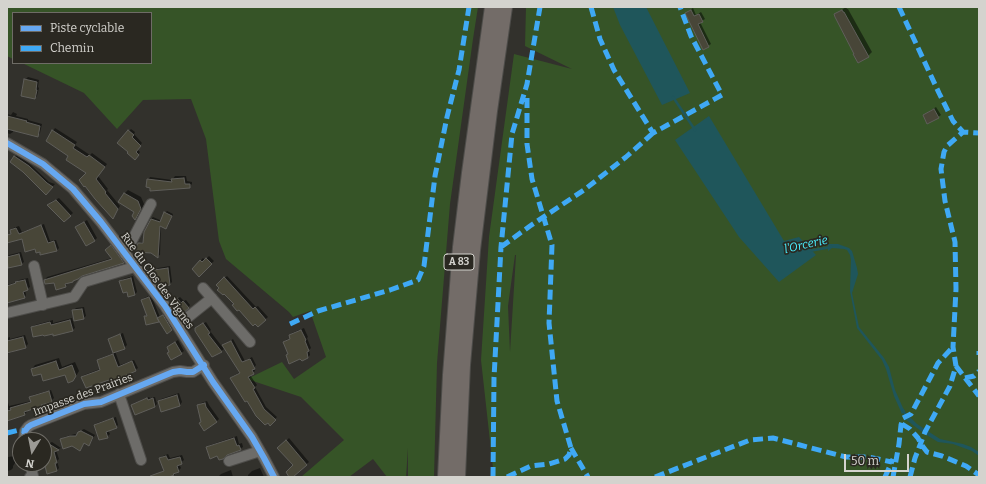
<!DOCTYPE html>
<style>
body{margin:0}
#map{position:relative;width:986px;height:484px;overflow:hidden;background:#32312c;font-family:Bitter,serif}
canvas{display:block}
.frame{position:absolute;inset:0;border:8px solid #d4d3ce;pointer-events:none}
.legend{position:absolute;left:12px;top:12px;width:140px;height:52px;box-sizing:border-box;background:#2a2821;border:1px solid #6e6c66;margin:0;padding:5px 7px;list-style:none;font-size:12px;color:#d4d3ce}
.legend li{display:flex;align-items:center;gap:8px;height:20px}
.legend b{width:20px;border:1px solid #6e6c66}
.north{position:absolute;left:12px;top:432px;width:40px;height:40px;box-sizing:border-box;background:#2a2821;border:1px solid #6e6c66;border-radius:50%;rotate:190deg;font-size:11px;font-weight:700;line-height:16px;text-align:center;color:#d4d3ce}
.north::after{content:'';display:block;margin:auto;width:14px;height:18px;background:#9b9a95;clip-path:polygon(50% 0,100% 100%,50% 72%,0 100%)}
.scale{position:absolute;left:844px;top:454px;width:65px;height:18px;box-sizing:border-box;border:2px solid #d4d3ce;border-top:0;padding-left:5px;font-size:12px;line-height:14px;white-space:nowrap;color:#d4d3ce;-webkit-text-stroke:3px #2a2821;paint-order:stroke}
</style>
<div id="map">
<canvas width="986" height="484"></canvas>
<div class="frame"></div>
<ul class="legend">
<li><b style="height:5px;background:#66a8f1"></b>Piste cyclable</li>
<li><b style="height:5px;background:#3fa9f5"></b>Chemin</li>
</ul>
<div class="north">N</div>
<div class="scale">50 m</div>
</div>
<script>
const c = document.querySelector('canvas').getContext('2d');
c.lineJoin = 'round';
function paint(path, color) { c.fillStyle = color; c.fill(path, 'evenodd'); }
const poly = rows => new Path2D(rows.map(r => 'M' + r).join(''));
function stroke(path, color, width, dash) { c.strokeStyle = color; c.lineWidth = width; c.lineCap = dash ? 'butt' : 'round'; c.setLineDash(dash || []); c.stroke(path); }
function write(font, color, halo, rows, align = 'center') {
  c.font = font + ' Bitter,serif'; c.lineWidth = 3.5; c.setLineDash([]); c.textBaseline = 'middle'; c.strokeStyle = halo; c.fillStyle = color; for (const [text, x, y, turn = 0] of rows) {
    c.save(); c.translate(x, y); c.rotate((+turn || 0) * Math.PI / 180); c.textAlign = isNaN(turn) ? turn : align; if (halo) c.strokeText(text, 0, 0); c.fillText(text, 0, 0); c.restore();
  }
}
paint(poly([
 [7,7,478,7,473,39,450,204,437,363,434,477,408,477,408,448,406,477,387,477,373,459,349,477,301,477,344,440,301,397,247,379,282,362,294,379,326,357,310,311,293,317,289,312,226,259,219,241,206,139,191,99,143,100,117,129,84,93,22,63,151,63,151,13,13,13,13,59,7,56],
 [526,7,979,7,979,477,494,477,481,360,489,237,514,54,572,69,525,46],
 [515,255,516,255,510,352,508,306]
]), '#365427');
paint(poly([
 [613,7,646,7,690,93,662,105,620,25],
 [709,116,784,241,799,237,816,255,779,282,739,237,675,140],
 [828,244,838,244,849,248,852,251,857,268,858,274,852,293,859,327,884,358,889,367,895,390,903,408,905,411,902,414,894,396,886,369,882,360,857,328,850,291,851,260,850,255,847,250,844,249,832,248,828,251],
 [910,417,917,424,940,439,963,444,971,447,979,452,979,456,972,451,953,444,938,442,925,434,905,419]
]), '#1f565b');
paint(poly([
 [846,7,847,9,848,9,872,52,868,56,836,15,840,11],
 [693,8,696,15,701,12,705,19,700,22,711,44,704,48,686,13],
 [28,77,39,80,38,87,39,88,37,96,35,98,25,80],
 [936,107,941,115,938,117,924,115],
 [13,112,17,114,16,116,28,119,28,120,42,124,40,133,37,136,13,130,13,132,10,134,7,133,7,114,11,115],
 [55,128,77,142,75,145,90,155,92,153,107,164,98,176,108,189,107,190,120,206,113,217,88,173,69,155,53,131],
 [131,129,135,132,134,134,142,143,137,149,140,152,137,156,129,151,129,131],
 [17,154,31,165,49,182,55,184,46,193,23,171,11,162],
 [175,176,186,176,187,181,192,182,192,184,189,187,148,180,150,177,172,180],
 [128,190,141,197,144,204,139,215,135,219,135,212,120,201,125,193],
 [59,198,73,213,64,221,49,205,51,202],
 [167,211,173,214,168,226,166,228,161,225,160,255,158,256,139,244,141,242,144,242,151,219,153,217,162,221,165,213],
 [87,220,97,238,95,240,86,244,76,227],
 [44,224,50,241,56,240,59,248,57,250,41,251,23,238,7,242,7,235,12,233,11,230,13,228,19,226,22,232],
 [113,244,126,260,124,262,82,275,67,283,67,284,65,286,55,282,45,280,47,277,112,258,108,248],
 [21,252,24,262,21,264,9,267,7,257,9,255],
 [209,256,214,261,199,275,193,269,203,258,205,260],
 [170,266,172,282,169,285,156,270,158,268],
 [133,276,137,292,135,294,129,296,128,291,120,281,123,279],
 [227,276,256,307,258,306,268,317,258,326,235,304,217,285],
 [28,278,30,287,25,290,26,295,24,298,7,302,7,285,17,282,19,280],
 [151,295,160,317,165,313,174,327,168,333,160,320,158,321,145,317,147,314,142,300,144,298],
 [180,297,184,301,186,300,190,305,188,308,175,301],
 [84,307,86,316,83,318,73,311,76,308],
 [72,318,75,328,72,330,54,332,32,327,35,325,53,320,53,323],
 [206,322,211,330,210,331,224,349,221,351,196,328],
 [304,328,308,337,307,338,311,348,309,350,310,355,308,357,289,353,284,342,286,340,291,338,290,335,292,333],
 [123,333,127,345,124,348,115,351,120,365,134,360,138,368,135,370,110,378,82,377,84,375,100,369,98,361,101,358,114,353,109,339,112,337],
 [25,335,28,344,25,347,7,354,7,338,10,337,10,339],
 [233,339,245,361,252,357,256,365,254,368,255,371,250,375,257,385,255,387,266,407,277,417,270,424,231,378,233,376,240,372,224,345],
 [178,340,184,351,181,353,170,351,168,347],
 [59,358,62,367,75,362,79,371,76,376,72,380,65,374,41,372,32,369,35,365],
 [51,390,54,398,51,401,43,403,41,405,26,410,27,412,24,414,10,419,7,421,7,399,9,406,31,401,30,398,33,395],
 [179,393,182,402,180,405,162,411,159,402,161,399],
 [149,397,150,398,155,397,157,404,155,406,132,405,135,403],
 [207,401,209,405,219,419,216,422,202,421,198,406,201,403],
 [116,417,118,425,116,427,108,430,110,434,107,437,95,425,97,423],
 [84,429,95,435,91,442,89,445,85,442,80,449,61,440,64,437,75,434,78,436,82,430],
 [237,436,239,444,242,443,243,447,240,449,218,455,207,447,210,445],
 [289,438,309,462,291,477,294,465,279,448],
 [52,442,61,448,56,450,59,459,57,461,59,468,57,470,44,453,45,446,47,444],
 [7,454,8,457,15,456,15,463,13,466,13,468,11,470,7,471],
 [168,454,170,458,182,455,184,460,179,464,181,468,174,475,166,477,163,477,161,472,164,470,160,458,163,456],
 [260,468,264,477,248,477,248,475,252,471],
 [231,470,233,477,218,477,221,474]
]), '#0007');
stroke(poly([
 [673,97,695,130],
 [809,251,831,247],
 [903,410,906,416,909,419]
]), '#1f565b', 2.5);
const building = poly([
 [691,10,694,16,699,14,703,22,698,24,709,47,703,50,685,13,691,10],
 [842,10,843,12,844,12,869,57,858,63,853,54,854,54,835,17,834,14,842,10],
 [24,79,37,82,36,90,37,90,35,99,21,96,24,79],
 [934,109,939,118,927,124,923,115,934,109],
 [7,116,27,121,26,122,40,126,38,137,7,129,7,116],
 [52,130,75,145,73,148,87,157,89,155,105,167,96,179,106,192,105,193,118,209,113,219,95,199,85,186,84,187,79,180,86,173,66,160,68,156,46,141,52,130],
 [128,130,134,135,132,137,141,146,136,152,139,155,135,160,127,153,128,152,117,143,128,130],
 [14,156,29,166,47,183,53,187,46,195,23,172,10,162,14,156],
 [184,178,185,184,190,184,190,188,150,191,150,188,146,187,147,179,172,182,171,179,184,178],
 [124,193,138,201,141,209,135,220,132,216,134,212,118,202,124,193],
 [56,200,71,216,64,222,47,205,56,200],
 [164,212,172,216,166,229,160,226,158,258,151,253,136,252,136,247,138,243,143,243,144,232,151,219,160,222,164,212],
 [84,222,95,241,86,246,75,227,84,222],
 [41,225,48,243,54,241,57,251,40,255,40,252,36,253,35,249,25,252,22,239,7,243,7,235,11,234,10,230,16,228,19,234,41,225],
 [111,245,124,263,82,276,78,279,73,281,73,282,65,284,66,287,56,290,54,283,45,284,44,280,112,259,105,250,111,245],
 [19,254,22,265,8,268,7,257,19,254],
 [206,258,212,264,199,277,192,269,200,260,202,262,206,258],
 [168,268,170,285,159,287,157,285,154,270,168,268],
 [224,277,253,309,255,307,266,320,258,327,255,324,253,326,239,310,237,311,232,305,234,304,224,294,223,295,217,290,219,288,216,285,224,277],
 [131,278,135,295,128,297,127,292,123,293,119,281,131,278],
 [25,280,28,290,23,292,25,298,7,303,7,286,16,283,15,282,25,280],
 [149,297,159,322,146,325,144,316,147,316,141,300,149,297],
 [177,298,181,303,183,301,189,308,181,315,178,310,176,311,171,303,177,298],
 [82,309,84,319,74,321,72,310,82,309],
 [163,315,172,330,167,334,157,318,163,315],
 [70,320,73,331,53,336,53,334,44,336,43,335,33,337,31,327,50,322,51,325,70,320],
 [203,323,210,333,208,334,222,352,212,357,195,331,195,328,203,323],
 [301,330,306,340,305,341,309,351,307,352,308,358,302,361,300,359,289,364,286,355,288,354,283,342,290,339,289,335,301,330],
 [120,334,125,349,113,353,108,339,120,334],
 [23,337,26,348,7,353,7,341,23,337],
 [231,341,242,362,250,359,255,369,252,370,254,374,248,377,255,388,253,389,264,409,276,420,270,426,268,423,265,425,256,416,247,401,245,402,230,378,240,373,222,345,231,341],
 [175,342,182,354,171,360,167,353,169,352,167,347,175,342],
 [113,354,118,367,132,361,136,371,110,382,109,380,86,388,81,377,100,370,97,360,113,354],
 [56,361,59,370,72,365,76,376,73,381,68,383,65,375,43,381,41,374,33,376,31,369,56,361],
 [49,391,52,402,41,405,42,406,24,412,25,415,7,421,7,411,11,410,10,408,31,402,29,397,49,391],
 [177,395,180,406,161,412,158,401,177,395],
 [147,398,148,400,153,398,155,407,135,415,131,405,147,398],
 [205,403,206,407,217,422,204,431,199,423,201,422,197,405,205,403],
 [113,418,117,428,106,432,108,438,99,440,94,425,113,418],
 [81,431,93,437,89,446,84,443,80,451,72,446,63,449,60,439,70,436,76,436,78,432,81,431],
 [234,438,237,446,239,445,241,450,227,455,223,459,219,460,217,456,210,459,206,447,234,438],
 [286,440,307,465,293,477,289,477,286,472,293,465,277,448,286,440],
 [49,444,59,450,54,452,57,463,55,463,57,471,47,474,44,462,44,446,49,444],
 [166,456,168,460,180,457,182,464,177,466,179,472,173,474,174,475,169,477,150,477,150,476,164,471,159,458,166,456]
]);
paint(building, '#484638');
stroke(building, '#5f5e5a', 1);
const minor = poly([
 [7,143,43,164,73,189,101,222,165,306,213,382,252,437,264,458,274,477],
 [125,254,151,204],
 [34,266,43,305],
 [203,288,250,342],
 [7,313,74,297,84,282,131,268,135,266],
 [178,324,182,322,212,298],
 [119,394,141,460],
 [24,440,25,431,28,427,31,425,84,404,101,402,173,372,180,371,187,372,193,372,204,365],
 [229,461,260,451],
 [30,464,33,476,30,477]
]);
const highway = poly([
 [445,477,450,375,460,247,469,173,492,7],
 [458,477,463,365,473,250,490,111,505,7]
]);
stroke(minor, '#4e4d4a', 12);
stroke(highway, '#4e4d4a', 16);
stroke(minor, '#6d6c69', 10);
stroke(highway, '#736c68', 14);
stroke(poly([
 [591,7,600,39,614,70,653,133,722,95,691,36,680,7],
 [899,7,939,93,953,121,963,132],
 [501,247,530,226,584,190,626,157,653,133],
 [290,324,318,311,390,290,418,280,424,266,435,176,447,117,459,70,469,7],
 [979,351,979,355],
 [956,366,979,396],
 [965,378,974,376,979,371],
 [902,424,910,429,918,438,921,444,927,452,942,456,966,466,979,475],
 [7,433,19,430,25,431],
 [571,448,585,472,588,477],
 [493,477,494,378,501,247,512,134,527,84,540,7],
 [507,477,531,466,549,464,565,459,569,455,571,448,557,401,549,323,552,245,532,179,527,144,527,94],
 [655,477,750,440,773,438,846,457,868,457,892,462],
 [885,477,893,459],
 [893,477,899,444,901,425,903,418,911,414,938,363,953,347],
 [910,477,915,458,925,432,950,386,956,366,953,347,956,289,955,242,945,201,941,169,944,152,947,146,963,132,979,133]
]), '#3fa9f5', 5, [10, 5]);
stroke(poly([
 [7,143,43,164,73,189,101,222,165,306,213,382,252,437,264,458,274,477],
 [24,440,25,431,28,427,31,425,84,404,101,402,173,372,180,371,187,372,193,372,204,365]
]), '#66a8f1', 6);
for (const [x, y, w] of [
 [459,262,30]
]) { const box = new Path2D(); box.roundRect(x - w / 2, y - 8, w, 16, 3); c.fillStyle = '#2a2821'; c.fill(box); stroke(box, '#d4d3ce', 1); }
write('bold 10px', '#d4d3ce', null, [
 ["A 83",459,262]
]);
write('11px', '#d4d3ce', '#2a2821', [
 ["Rue du Clos des Vignes",157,281,54],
 ["Impasse des Prairies",83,395,-20]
]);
write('italic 12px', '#4aeffe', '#2a2821', [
 ["l'Orcerie",806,245,-13]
]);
</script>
